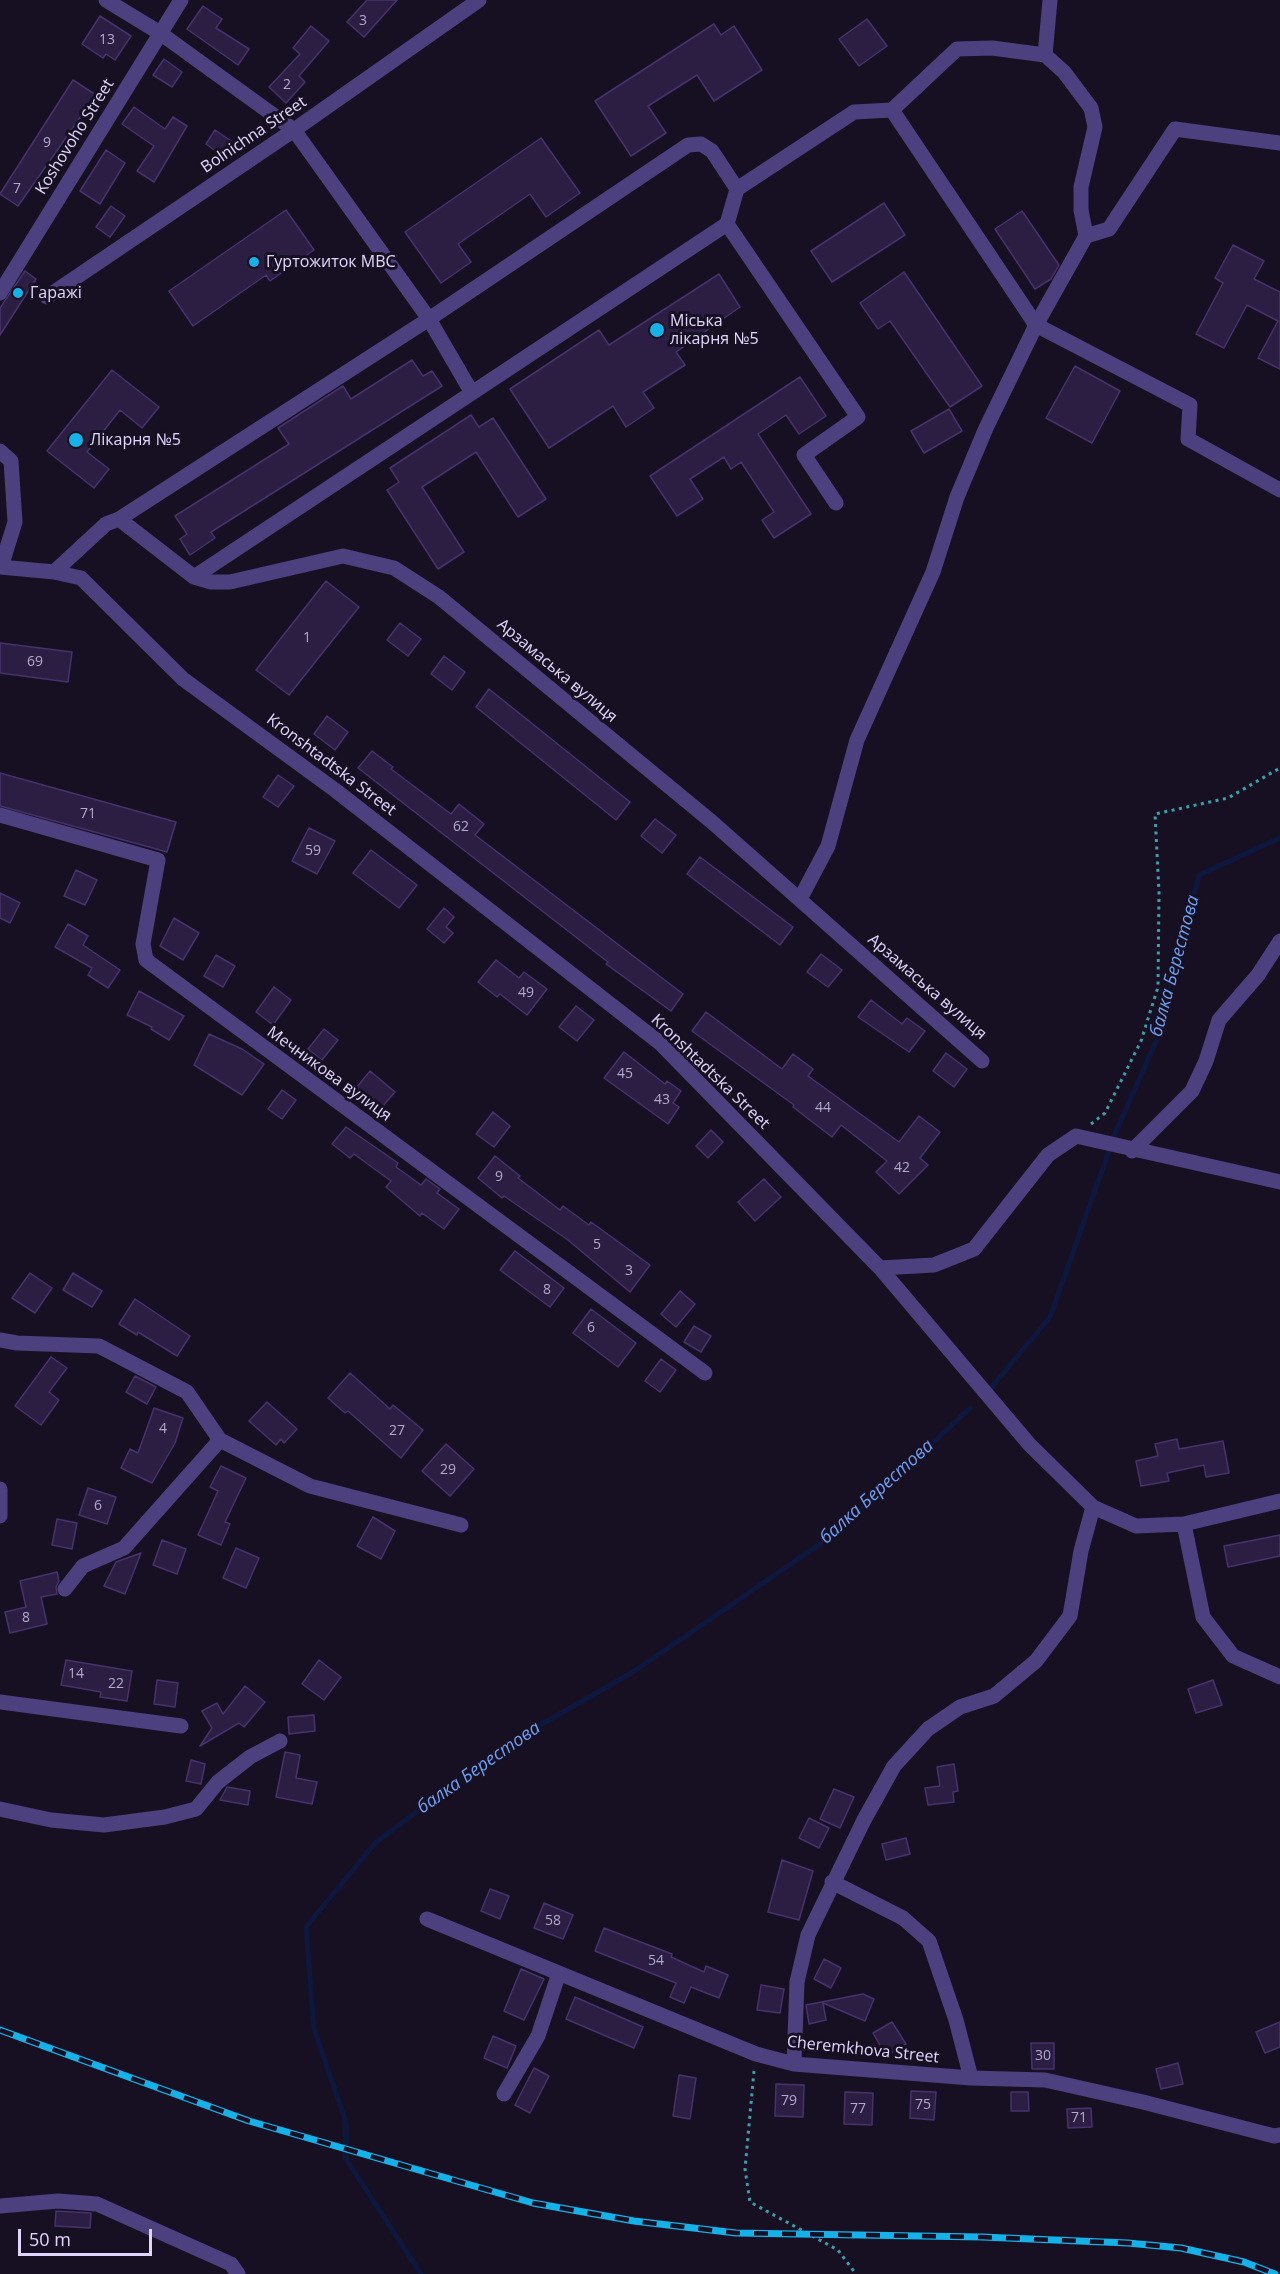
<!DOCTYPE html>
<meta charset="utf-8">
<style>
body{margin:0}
#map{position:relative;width:1280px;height:2274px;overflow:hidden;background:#171023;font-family:"Open Sans",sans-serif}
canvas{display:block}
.scale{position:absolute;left:18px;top:2229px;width:134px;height:27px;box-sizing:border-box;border:3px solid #e0d6fb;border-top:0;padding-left:8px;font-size:18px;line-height:21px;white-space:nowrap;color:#e0d6fb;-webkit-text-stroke:4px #171023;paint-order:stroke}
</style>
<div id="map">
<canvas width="1280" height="2274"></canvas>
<div class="scale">50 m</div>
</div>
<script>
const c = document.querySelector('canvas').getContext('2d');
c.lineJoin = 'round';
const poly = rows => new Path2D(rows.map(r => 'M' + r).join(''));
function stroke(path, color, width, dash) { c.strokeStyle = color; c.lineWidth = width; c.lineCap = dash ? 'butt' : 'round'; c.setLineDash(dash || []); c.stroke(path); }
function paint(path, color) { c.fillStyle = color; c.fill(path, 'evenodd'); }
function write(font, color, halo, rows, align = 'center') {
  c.font = font + ' "Open Sans",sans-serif'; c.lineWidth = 6; c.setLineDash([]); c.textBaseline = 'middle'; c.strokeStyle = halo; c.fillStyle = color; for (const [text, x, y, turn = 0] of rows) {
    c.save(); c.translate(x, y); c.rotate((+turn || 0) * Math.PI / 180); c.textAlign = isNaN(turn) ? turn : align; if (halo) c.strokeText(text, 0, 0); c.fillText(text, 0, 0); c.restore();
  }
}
stroke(poly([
 [1113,1138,1161,1030,1173,972,1199,875,1280,838],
 [991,1388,1050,1317,1109,1151],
 [421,2274,346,2159,346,2122,314,2029,306,1927,375,1843,507,1744,633,1672,839,1531,970,1408]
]), '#0e183e', 5);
const building = poly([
 [367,0,397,0,364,37,347,22,367,0],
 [203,6,222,19,216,28,249,49,238,65,187,29,203,6],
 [100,16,131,36,115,60,106,54,103,58,82,44,100,16],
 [867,19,887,46,859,66,839,39,867,19],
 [714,24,721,35,734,26,762,70,714,101,697,75,648,106,666,133,631,156,595,101,714,24],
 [311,26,329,41,299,76,305,82,286,103,269,87,300,54,293,48,311,26],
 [164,59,182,72,172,87,153,75,164,59],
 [73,80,96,95,18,206,0,194,73,80],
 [134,107,165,129,173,117,187,126,154,182,137,171,154,146,122,124,134,107],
 [215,130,234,143,224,157,206,144,215,130],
 [541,138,580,193,546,217,530,194,458,244,471,262,441,283,405,232,541,138],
 [106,150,125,163,100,204,80,191,106,150],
 [884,203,905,235,832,282,811,251,884,203],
 [111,206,125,216,110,237,96,227,111,206],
 [286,210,314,250,270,281,266,275,193,326,169,291,286,210],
 [1022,211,1059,265,1051,279,1035,289,995,229,1022,211],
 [1233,245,1264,261,1254,279,1280,292,1280,369,1258,358,1278,321,1247,305,1224,348,1196,334,1223,283,1215,278,1233,245],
 [25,271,36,279,0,335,0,308,25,271],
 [904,272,982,386,950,407,890,321,878,329,860,303,904,272],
 [719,274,740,307,676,352,685,365,643,392,654,408,626,427,613,406,549,448,510,389,599,330,609,345,719,274],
 [412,360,423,376,432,371,442,386,211,532,215,538,190,555,180,539,187,534,175,516,289,444,278,428,343,386,351,399,412,360],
 [1075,366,1120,391,1092,443,1046,418,1075,366],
 [112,370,159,407,142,428,120,410,87,452,109,469,94,488,47,451,112,370],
 [800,377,826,416,799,434,786,415,758,434,811,514,774,538,762,520,774,512,741,462,731,469,724,457,690,479,703,499,677,516,650,476,800,377],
 [949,409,962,431,924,453,911,431,949,409],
 [471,415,479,427,493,418,546,499,518,517,476,452,422,487,464,552,438,569,387,490,399,482,390,468,471,415],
 [326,581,359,607,289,695,256,670,326,581],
 [400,623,421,639,408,656,387,640,400,623],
 [0,643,72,652,68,682,0,673,0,643],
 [444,656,465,672,452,690,431,674,444,656],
 [489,689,630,802,616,820,476,707,489,689],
 [327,716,348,732,335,750,314,734,327,716],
 [372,751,393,767,391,769,451,814,459,804,484,824,475,835,683,994,671,1011,606,964,608,962,358,768,372,751],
 [0,773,176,822,167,852,0,806,0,773],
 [278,775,294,786,278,807,263,797,278,775],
 [655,819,676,835,662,853,641,836,655,819],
 [309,828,335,841,317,874,292,861,309,828],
 [371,850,417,885,399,908,353,873,371,850],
 [700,857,793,927,780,945,687,874,700,857],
 [76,870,97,880,85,905,64,896,76,870],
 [0,893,20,903,10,923,0,918,0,893],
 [444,908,454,917,446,927,453,933,444,943,427,929,444,908],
 [174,918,199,933,183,960,160,946,174,918],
 [68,924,88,936,83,945,120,970,108,988,88,975,92,968,55,947,68,924],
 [821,954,842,970,828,987,807,972,821,954],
 [216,955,235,966,223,987,204,976,216,955],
 [496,960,519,978,524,972,547,989,527,1015,500,994,497,997,478,982,496,960],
 [274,987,291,1000,273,1025,256,1012,274,987],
 [139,991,184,1016,169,1040,151,1029,152,1027,127,1015,139,991],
 [871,1000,902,1024,907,1018,925,1031,909,1052,858,1017,871,1000],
 [576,1006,594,1020,577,1041,559,1027,576,1006],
 [706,1012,782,1069,793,1054,813,1069,808,1076,899,1142,919,1116,940,1132,920,1158,928,1165,899,1194,876,1172,887,1161,841,1125,832,1137,793,1107,794,1105,692,1031,706,1012],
 [324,1029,338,1040,322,1060,308,1049,324,1029],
 [209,1034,242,1049,264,1064,242,1095,194,1065,209,1034],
 [624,1052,665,1084,667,1081,681,1091,673,1103,679,1107,668,1124,604,1078,624,1052],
 [946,1053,967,1069,954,1087,933,1071,946,1053],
 [370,1071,395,1092,382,1107,357,1087,370,1071],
 [282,1090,296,1100,282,1119,268,1109,282,1090],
 [493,1112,510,1126,494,1147,476,1134,493,1112],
 [346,1127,398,1163,396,1167,421,1185,426,1179,440,1189,437,1193,459,1209,444,1229,422,1213,420,1216,386,1187,391,1181,354,1154,350,1158,332,1144,346,1127],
 [711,1130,723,1142,708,1158,696,1146,711,1130],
 [495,1156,520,1176,518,1178,560,1210,563,1206,589,1225,591,1222,650,1265,630,1292,568,1240,504,1196,502,1198,478,1178,495,1156],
 [764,1179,781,1197,755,1221,738,1202,764,1179],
 [515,1251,564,1288,550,1307,500,1270,515,1251],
 [30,1273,52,1288,35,1313,12,1298,30,1273],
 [73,1273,102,1291,92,1307,63,1290,73,1273],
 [680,1291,695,1304,676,1327,661,1314,680,1291],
 [135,1299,190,1336,177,1356,138,1332,137,1335,119,1324,135,1299],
 [591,1309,636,1343,618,1367,573,1333,591,1309],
 [694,1326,711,1336,701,1352,684,1342,694,1326],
 [51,1357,67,1368,49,1392,59,1400,41,1425,15,1406,51,1357],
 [661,1359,676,1370,660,1392,645,1381,661,1359],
 [350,1373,390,1409,393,1405,423,1430,401,1458,348,1411,345,1413,328,1398,350,1373],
 [135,1376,156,1387,147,1404,126,1392,135,1376],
 [267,1402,297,1429,284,1443,281,1439,276,1445,249,1421,267,1402],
 [154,1408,183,1418,175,1443,152,1483,121,1468,130,1449,138,1453,154,1408],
 [1177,1439,1179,1449,1223,1441,1229,1473,1206,1477,1204,1465,1167,1473,1169,1481,1141,1486,1136,1461,1158,1456,1155,1444,1177,1439],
 [446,1444,474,1469,450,1496,422,1471,446,1444],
 [221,1466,246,1478,225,1522,230,1524,221,1545,198,1535,218,1491,210,1487,221,1466],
 [88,1488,116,1497,107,1524,79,1515,88,1488],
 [373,1517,395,1531,381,1559,357,1546,373,1517],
 [57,1519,77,1523,72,1549,52,1545,57,1519],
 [1280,1535,1280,1556,1228,1567,1224,1546,1280,1535],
 [162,1540,186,1549,177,1574,153,1565,162,1540],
 [236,1548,259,1558,246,1588,223,1578,236,1548],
 [141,1553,125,1594,104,1586,116,1562,141,1553],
 [57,1572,59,1581,56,1587,57,1594,41,1597,47,1624,10,1633,5,1612,26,1607,20,1581,57,1572],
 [66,1660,132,1671,127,1701,100,1697,101,1692,61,1685,66,1660],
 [319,1660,341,1677,324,1700,302,1684,319,1660],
 [157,1680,178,1683,175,1707,154,1704,157,1680],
 [1213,1680,1222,1705,1196,1713,1188,1689,1213,1680],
 [245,1686,265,1702,244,1727,239,1723,200,1746,212,1728,202,1711,217,1703,223,1714,245,1686],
 [314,1715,315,1731,289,1734,288,1717,314,1715],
 [285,1752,300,1755,296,1778,317,1782,312,1804,276,1797,285,1752],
 [191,1760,205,1764,201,1784,186,1781,191,1760],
 [954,1764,958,1791,953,1792,954,1802,928,1805,925,1788,940,1786,937,1767,954,1764],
 [227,1787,250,1791,248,1805,220,1800,227,1787],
 [834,1789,854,1797,840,1828,820,1819,834,1789],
 [809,1818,829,1828,819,1848,799,1838,809,1818],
 [906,1838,910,1854,886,1860,882,1844,906,1838],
 [782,1860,813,1871,799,1920,768,1912,782,1860],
 [490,1889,509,1896,500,1919,481,1911,490,1889],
 [544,1903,573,1915,563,1939,534,1928,544,1903],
 [604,1928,672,1954,671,1957,704,1972,706,1966,728,1975,719,1998,691,1987,684,2003,670,1997,676,1983,595,1951,604,1928],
 [824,1959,841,1968,831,1988,814,1979,824,1959],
 [521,1969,544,1979,524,2020,504,2011,521,1969],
 [761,1985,784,1989,780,2013,757,2010,761,1985],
 [863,1994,874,1999,865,2021,823,2003,826,2020,809,2024,806,2005,863,1994],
 [575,1997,643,2027,634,2048,566,2019,575,1997],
 [892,2022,906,2044,886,2056,873,2033,892,2022],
 [1280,2022,1280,2047,1265,2053,1256,2032,1280,2022],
 [493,2036,516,2046,507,2068,484,2058,493,2036],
 [1031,2043,1054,2043,1054,2069,1032,2069,1031,2043],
 [1178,2063,1183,2084,1161,2089,1156,2069,1178,2063],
 [534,2068,549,2076,530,2113,515,2105,534,2068],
 [679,2075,696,2078,690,2119,673,2116,679,2075],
 [776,2084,804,2085,803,2117,775,2116,776,2084],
 [911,2091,936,2092,934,2120,910,2118,911,2091],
 [845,2092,873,2093,872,2125,844,2124,845,2092],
 [1011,2092,1028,2092,1029,2111,1011,2111,1011,2092],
 [1091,2108,1092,2127,1068,2128,1067,2109,1091,2108],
 [56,2211,91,2213,90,2228,55,2226,56,2211]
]);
paint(building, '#2b1e42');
stroke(building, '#47326c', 1.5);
stroke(poly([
 [1091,1124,1105,1113,1141,1041,1158,987,1159,892,1155,814,1228,798,1280,768],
 [754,2071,745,2169,750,2202,838,2250,856,2274]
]), '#3aa0ab', 3, [3, 4.5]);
stroke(poly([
 [106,0,160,33,294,130,429,319,472,393],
 [1045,55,1064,72,1091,108,1095,127,1081,187,1081,210,1086,236],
 [892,110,957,49,992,48,1045,55,1050,0],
 [0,293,181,0],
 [47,297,294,130,479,0],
 [0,451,11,461,15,522,1,567],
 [836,503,804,455,858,417,727,224,737,189,854,112,892,110,1036,325,1190,405,1188,439,1280,490],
 [119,519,429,319,688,145,701,144,712,151,737,189],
 [0,567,54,572,81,578,183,679,335,790,660,1043,880,1268,1029,1444,1093,1507,1136,1526,1184,1524,1280,1501],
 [54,572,106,524,119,519,194,577,211,582,230,582,343,556,394,568,439,597,712,822,982,1061],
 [194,577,727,224],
 [0,815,158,860,143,944,146,960,705,1373],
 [800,899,828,846,857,740,933,572,957,497,986,428,1036,325,1086,236,1109,229,1175,129,1280,143],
 [1132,1151,1192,1091,1206,1061,1219,1020,1258,975,1280,941],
 [880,1268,934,1265,974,1249,1048,1155,1076,1136,1280,1182],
 [0,1340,17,1343,99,1346,187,1392,220,1440,310,1486,461,1525],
 [0,1489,0,1516],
 [1184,1524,1203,1617,1233,1656,1280,1677],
 [65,1589,83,1566,124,1548,220,1440],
 [0,1702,181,1726],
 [0,1809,51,1820,104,1825,165,1817,196,1809,218,1782,250,1757,280,1741],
 [832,1882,903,1918,929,1941,956,2020,971,2078],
 [427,1919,756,2054,794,2064,971,2078,1045,2080,1143,2102,1274,2136,1280,2135],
 [794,2064,797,1982,808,1935,864,1820,894,1766,928,1729,960,1707,994,1696,1036,1661,1070,1616,1081,1551,1093,1507],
 [504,2094,538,2036,559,1973],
 [0,2206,58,2201,97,2204,231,2264,238,2274]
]), '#4c407e', 15);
const rail = poly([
 [0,2030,249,2121,533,2203,634,2221,736,2233,982,2237,1128,2243,1181,2248,1244,2262,1275,2274]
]);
stroke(rail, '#15b1e9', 7);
stroke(rail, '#171023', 4.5, [14]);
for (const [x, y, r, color] of [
 [254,262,6,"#15b1e9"],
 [18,293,6,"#15b1e9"],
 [657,330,8,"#15b1e9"],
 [76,440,8,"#15b1e9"]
]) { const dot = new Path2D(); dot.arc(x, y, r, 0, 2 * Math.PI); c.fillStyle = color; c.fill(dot); stroke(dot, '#171023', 2); }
write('14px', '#b3a8cd', null, [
 ["3",363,21],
 ["13",107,40],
 ["2",287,85],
 ["9",47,143],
 ["7",17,189],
 ["1",307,638],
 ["69",35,662],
 ["71",88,814],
 ["62",461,827],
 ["59",313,851],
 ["49",526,993],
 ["45",625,1074],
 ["43",662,1100],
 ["44",823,1108],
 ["42",902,1168],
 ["9",499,1177],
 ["5",597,1245],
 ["3",629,1271],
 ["8",547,1290],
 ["6",591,1328],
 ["4",163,1429],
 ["27",397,1431],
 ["29",448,1470],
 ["6",98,1506],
 ["8",26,1618],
 ["14",76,1674],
 ["22",116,1684],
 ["58",553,1921],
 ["54",656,1961],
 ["30",1043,2056],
 ["79",789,2101],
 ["75",923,2105],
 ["77",858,2109],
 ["71",1079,2118]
]);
write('16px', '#e0d6fb', '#171023', [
 ["Bolnichna Street",254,135,-34],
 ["Koshovoho Street",75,137,-58],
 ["Арзамаська вулиця",557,671,40],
 ["Kronshtadtska Street",331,765,37],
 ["Арзамаська вулиця",927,987,41],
 ["Kronshtadtska Street",710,1072,44],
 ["Мечникова вулиця",329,1074,36],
 ["Cheremkhova Street",863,2050,6]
]);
write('16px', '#e0d6fb', '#171023', [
 ["Гуртожиток МВС",266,262],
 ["Гаражі",30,293],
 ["Міська",670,321],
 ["лікарня №5",670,339],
 ["Лікарня №5",90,440]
], 'left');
write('italic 18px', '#6d9ff2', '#171023', [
 ["балка Берестова",1175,966,-75],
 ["балка Берестова",877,1492,-42],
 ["балка Берестова",479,1768,-35]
]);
</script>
